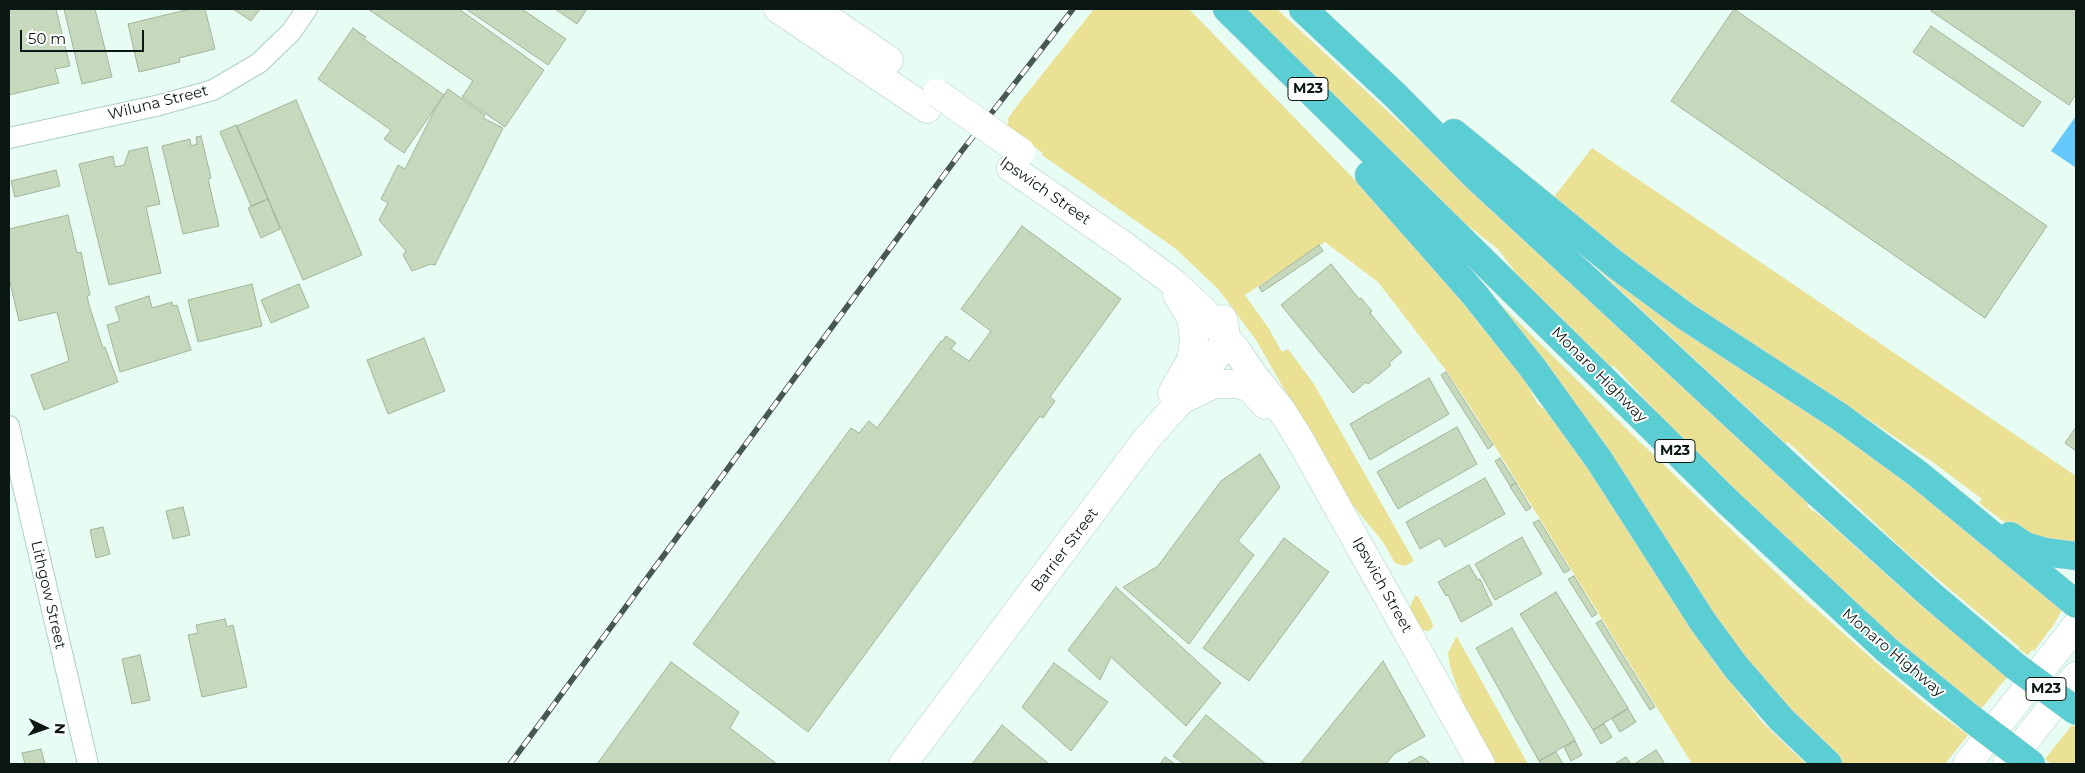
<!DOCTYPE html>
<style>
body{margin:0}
#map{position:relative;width:2085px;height:773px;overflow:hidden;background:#e7fdf4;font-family:Montserrat,sans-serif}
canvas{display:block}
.frame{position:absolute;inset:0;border:10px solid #0a1712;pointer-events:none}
.north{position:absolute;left:20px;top:703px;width:50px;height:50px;-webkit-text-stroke:4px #fff;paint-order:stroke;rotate:93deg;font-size:14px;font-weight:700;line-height:20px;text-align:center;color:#0a1712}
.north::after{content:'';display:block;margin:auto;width:18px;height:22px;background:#0a1712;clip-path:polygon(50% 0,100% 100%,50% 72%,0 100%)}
.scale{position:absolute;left:20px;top:30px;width:124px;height:22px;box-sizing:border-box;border:2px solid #0a1712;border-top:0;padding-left:6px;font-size:15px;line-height:18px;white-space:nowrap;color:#0a1712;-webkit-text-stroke:4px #fff;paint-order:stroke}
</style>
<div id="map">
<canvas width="2085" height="773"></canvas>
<div class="frame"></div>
<div class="north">N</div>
<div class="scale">50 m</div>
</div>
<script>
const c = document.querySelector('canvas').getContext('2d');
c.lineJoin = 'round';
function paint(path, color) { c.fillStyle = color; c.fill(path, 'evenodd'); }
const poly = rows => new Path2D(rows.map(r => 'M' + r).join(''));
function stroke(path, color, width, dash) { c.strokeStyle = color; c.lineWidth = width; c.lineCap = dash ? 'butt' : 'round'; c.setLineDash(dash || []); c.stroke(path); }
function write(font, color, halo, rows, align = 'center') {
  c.font = font + ' Montserrat,sans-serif'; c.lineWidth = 4; c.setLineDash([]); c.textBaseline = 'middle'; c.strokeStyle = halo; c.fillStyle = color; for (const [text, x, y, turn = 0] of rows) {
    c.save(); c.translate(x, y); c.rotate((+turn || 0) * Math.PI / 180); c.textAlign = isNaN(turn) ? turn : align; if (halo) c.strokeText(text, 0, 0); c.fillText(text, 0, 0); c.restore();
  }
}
paint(poly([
 [1094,9,1189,9,1355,180,1428,260,1526,382,1537,403,1561,425,1714,662,1763,723,1806,764,1692,764,1471,408,1445,369,1378,282,1325,242,1245,295,1269,329,1282,352,1288,349,1314,384,1414,561,1405,566,1395,563,1383,542,1346,497,1256,340,1219,290,1176,249,1042,155,1043,153,1006,126,1009,121,1007,120,1013,111],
 [1245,9,1277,9,1810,501,1807,506,1823,518,1927,611,2008,676,1981,709,1912,656,1690,448,1613,365,1611,367,1519,277,1498,249,1453,214],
 [1592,148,2076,476,2076,550,2015,530,1979,503,1982,499,1934,463,1859,413,1794,374,1652,279,1553,198],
 [1557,231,1887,466,2062,610,2055,623,2034,651,2032,650,2028,655,2019,649,2019,647,1909,555,1788,442,1786,444],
 [1490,294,1638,440,1789,585,1885,670,1932,709,1968,735,1945,764,1842,764,1754,676],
 [1415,596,1418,596,1432,622,1433,627,1429,631,1420,630,1409,609],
 [1456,637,1457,637,1528,764,1495,764,1466,712,1450,667,1448,653],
 [2072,725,2076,728,2076,764,2052,764,2045,759]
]), '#ebe195');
paint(poly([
 [2076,116,2076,165,2075,167,2051,151]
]), '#64c8fa');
const building = poly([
 [9,9,56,9,70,66,55,69,59,83,9,95,9,9],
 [64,9,95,9,112,77,82,84,64,9],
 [190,9,205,9,215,49,179,58,180,62,139,72,128,24,190,9],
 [233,9,260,9,251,21,233,9],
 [368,9,459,9,544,70,505,127,462,97,473,81,368,9],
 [466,9,522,9,566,39,548,65,466,9],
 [555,9,587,9,577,24,555,9],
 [1734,9,2047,226,1985,318,1671,101,1734,9],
 [1933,9,2076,9,2076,94,2069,105,1931,11,1933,9],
 [1931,26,2041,102,2023,127,1913,52,1931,26],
 [353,28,366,37,364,39,444,95,404,153,384,139,391,130,318,79,353,28],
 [448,89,485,115,483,118,503,128,435,265,431,264,412,271,403,255,406,251,379,220,388,203,381,199,398,165,405,169,436,107,448,89],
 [296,100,362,255,303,280,237,126,296,100],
 [236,125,268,199,251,206,220,132,236,125],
 [201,136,211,178,208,179,219,226,183,234,162,146,190,139,191,146,197,144,196,137,201,136],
 [147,147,160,204,146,207,161,273,109,285,79,164,113,156,115,167,124,165,129,151,147,147],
 [56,170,60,186,15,197,11,181,56,170],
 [268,199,280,229,261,238,248,208,268,199],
 [68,215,77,253,81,252,90,295,87,296,89,305,103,348,105,347,118,382,44,410,31,375,69,361,57,312,19,321,9,278,9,229,68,215],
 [1022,226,1121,299,1050,397,1055,401,1043,418,1040,416,808,732,693,644,851,428,859,433,869,421,877,428,941,341,942,342,946,336,956,343,951,349,969,361,991,331,961,309,1022,226],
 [1319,245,1323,251,1262,292,1259,287,1319,245],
 [1331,264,1359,299,1361,298,1372,311,1370,313,1402,352,1389,363,1391,365,1368,384,1366,382,1353,393,1281,305,1331,264],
 [252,284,262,326,198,342,188,300,252,284],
 [299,284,309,307,271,323,261,300,299,284],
 [149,296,152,308,172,302,173,306,177,305,191,350,120,372,107,325,120,321,115,307,149,296],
 [424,338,445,391,388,414,367,360,424,338],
 [1446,372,1493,445,1488,449,1441,375,1446,372],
 [1429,378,1449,414,1370,460,1350,424,1429,378],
 [1457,427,1477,464,1398,509,1377,472,1457,427],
 [2076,427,2076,451,2065,443,2076,427],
 [1260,454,1280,487,1238,541,1254,555,1189,644,1123,587,1158,566,1221,481,1260,454],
 [1500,458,1516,483,1510,486,1495,461,1500,458],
 [1485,478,1505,514,1445,547,1440,538,1420,549,1406,522,1485,478],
 [1516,483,1531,508,1526,511,1510,487,1516,483],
 [183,507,190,535,173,539,166,511,183,507],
 [1539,520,1570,570,1564,573,1533,523,1539,520],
 [103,527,110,554,96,558,90,530,103,527],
 [1522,537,1542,574,1495,600,1475,564,1522,537],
 [1284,538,1329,572,1249,681,1203,648,1284,538],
 [1469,565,1478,580,1480,579,1492,605,1461,622,1448,595,1446,596,1438,582,1469,565],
 [1574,576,1597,614,1592,617,1568,579,1574,576],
 [1116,587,1221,683,1186,726,1111,657,1100,680,1068,650,1116,587],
 [1556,592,1628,708,1593,730,1520,614,1556,592],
 [225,619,227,627,233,625,247,687,202,697,188,635,198,633,196,625,225,619],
 [1601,620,1655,707,1650,710,1596,623,1601,620],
 [1512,628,1575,740,1539,761,1476,648,1512,628],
 [140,655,150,700,132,704,122,659,140,655],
 [1383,661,1425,736,1394,754,1386,764,1300,764,1383,661],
 [671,662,739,712,730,728,777,764,597,764,671,662],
 [1054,663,1108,702,1071,751,1022,707,1054,663],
 [1628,709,1636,722,1620,732,1612,719,1628,709],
 [1206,715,1266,764,1184,764,1173,756,1206,715],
 [1604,724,1612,737,1601,744,1593,730,1604,724],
 [1002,725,1049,764,972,764,1002,725],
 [1575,741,1582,755,1571,761,1564,747,1575,741],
 [41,749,45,764,25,764,22,753,41,749],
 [1656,750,1665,764,1634,764,1656,750],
 [1556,752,1563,764,1541,764,1539,761,1556,752],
 [1421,756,1429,762,1427,764,1406,764,1421,756],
 [1165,757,1175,764,1160,764,1165,757],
 [1626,757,1631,764,1614,764,1626,757]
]);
paint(building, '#c6d9bc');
stroke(building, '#a2b499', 1);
const street = poly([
 [9,138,160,105,213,90,259,63,291,32,307,9],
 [9,426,88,764]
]);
const secondary = poly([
 [778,9,927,109],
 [814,9,889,60],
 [1011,168,1123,245,1174,283,1205,312,1237,351,1254,376,1280,408,1299,438,1481,764],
 [1172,393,1191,360,1194,339,1191,318,1177,295],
 [1188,397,1215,384,1238,384,1250,388,1265,405],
 [903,764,1145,441,1206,372,1217,355,1223,342,1225,329,1223,319],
 [1967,764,2076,626],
 [2007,764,2076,676]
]);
const highway = poly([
 [1227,9,1729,503,1887,650,1973,720],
 [1303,9,1395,95,1474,175,1810,486,1931,595,2015,666],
 [1454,133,1616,265,1685,316,1840,417,1918,474,2076,604],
 [1369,175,1474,294,1532,367,1599,460,1703,622,1736,667,1781,719,1828,764],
 [2010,536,2025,546,2045,552,2076,556]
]);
stroke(street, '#accfc0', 22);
stroke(secondary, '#accfc0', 29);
stroke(highway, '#dddfde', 29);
stroke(street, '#fff', 20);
stroke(secondary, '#fff', 28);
stroke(highway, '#5bced4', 28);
const rail = poly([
 [510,764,961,152,1073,9]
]);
stroke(rail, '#485751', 5.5);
stroke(rail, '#fff', 4, [11]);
const secondaryBridge = poly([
 [937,93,1021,152]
]);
const highwayBridge = poly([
 [2015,666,2076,711],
 [1973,720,2031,764]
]);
stroke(secondaryBridge, '#accfc0', 29, []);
stroke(highwayBridge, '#dddfde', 29, []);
stroke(secondaryBridge, '#fff', 28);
stroke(highwayBridge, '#5bced4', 28);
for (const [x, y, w] of [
 [1308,89,40],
 [1675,451,40],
 [2046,689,40]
]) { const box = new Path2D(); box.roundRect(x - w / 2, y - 11.5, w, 23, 4); c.fillStyle = '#fff'; c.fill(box); stroke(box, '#0a1712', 1); }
write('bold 14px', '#0a1712', null, [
 ["M23",1308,89],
 ["M23",1675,451],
 ["M23",2046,689]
]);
write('15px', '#0a1712', '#fff', [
 ["Wiluna Street",158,103,-14],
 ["Ipswich Street",1045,191,35],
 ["Monaro Highway",1599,375,45],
 ["Barrier Street",1065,550,-53],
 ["Ipswich Street",1382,585,61],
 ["Lithgow Street",48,595,77],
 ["Monaro Highway",1893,653,40]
]);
</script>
